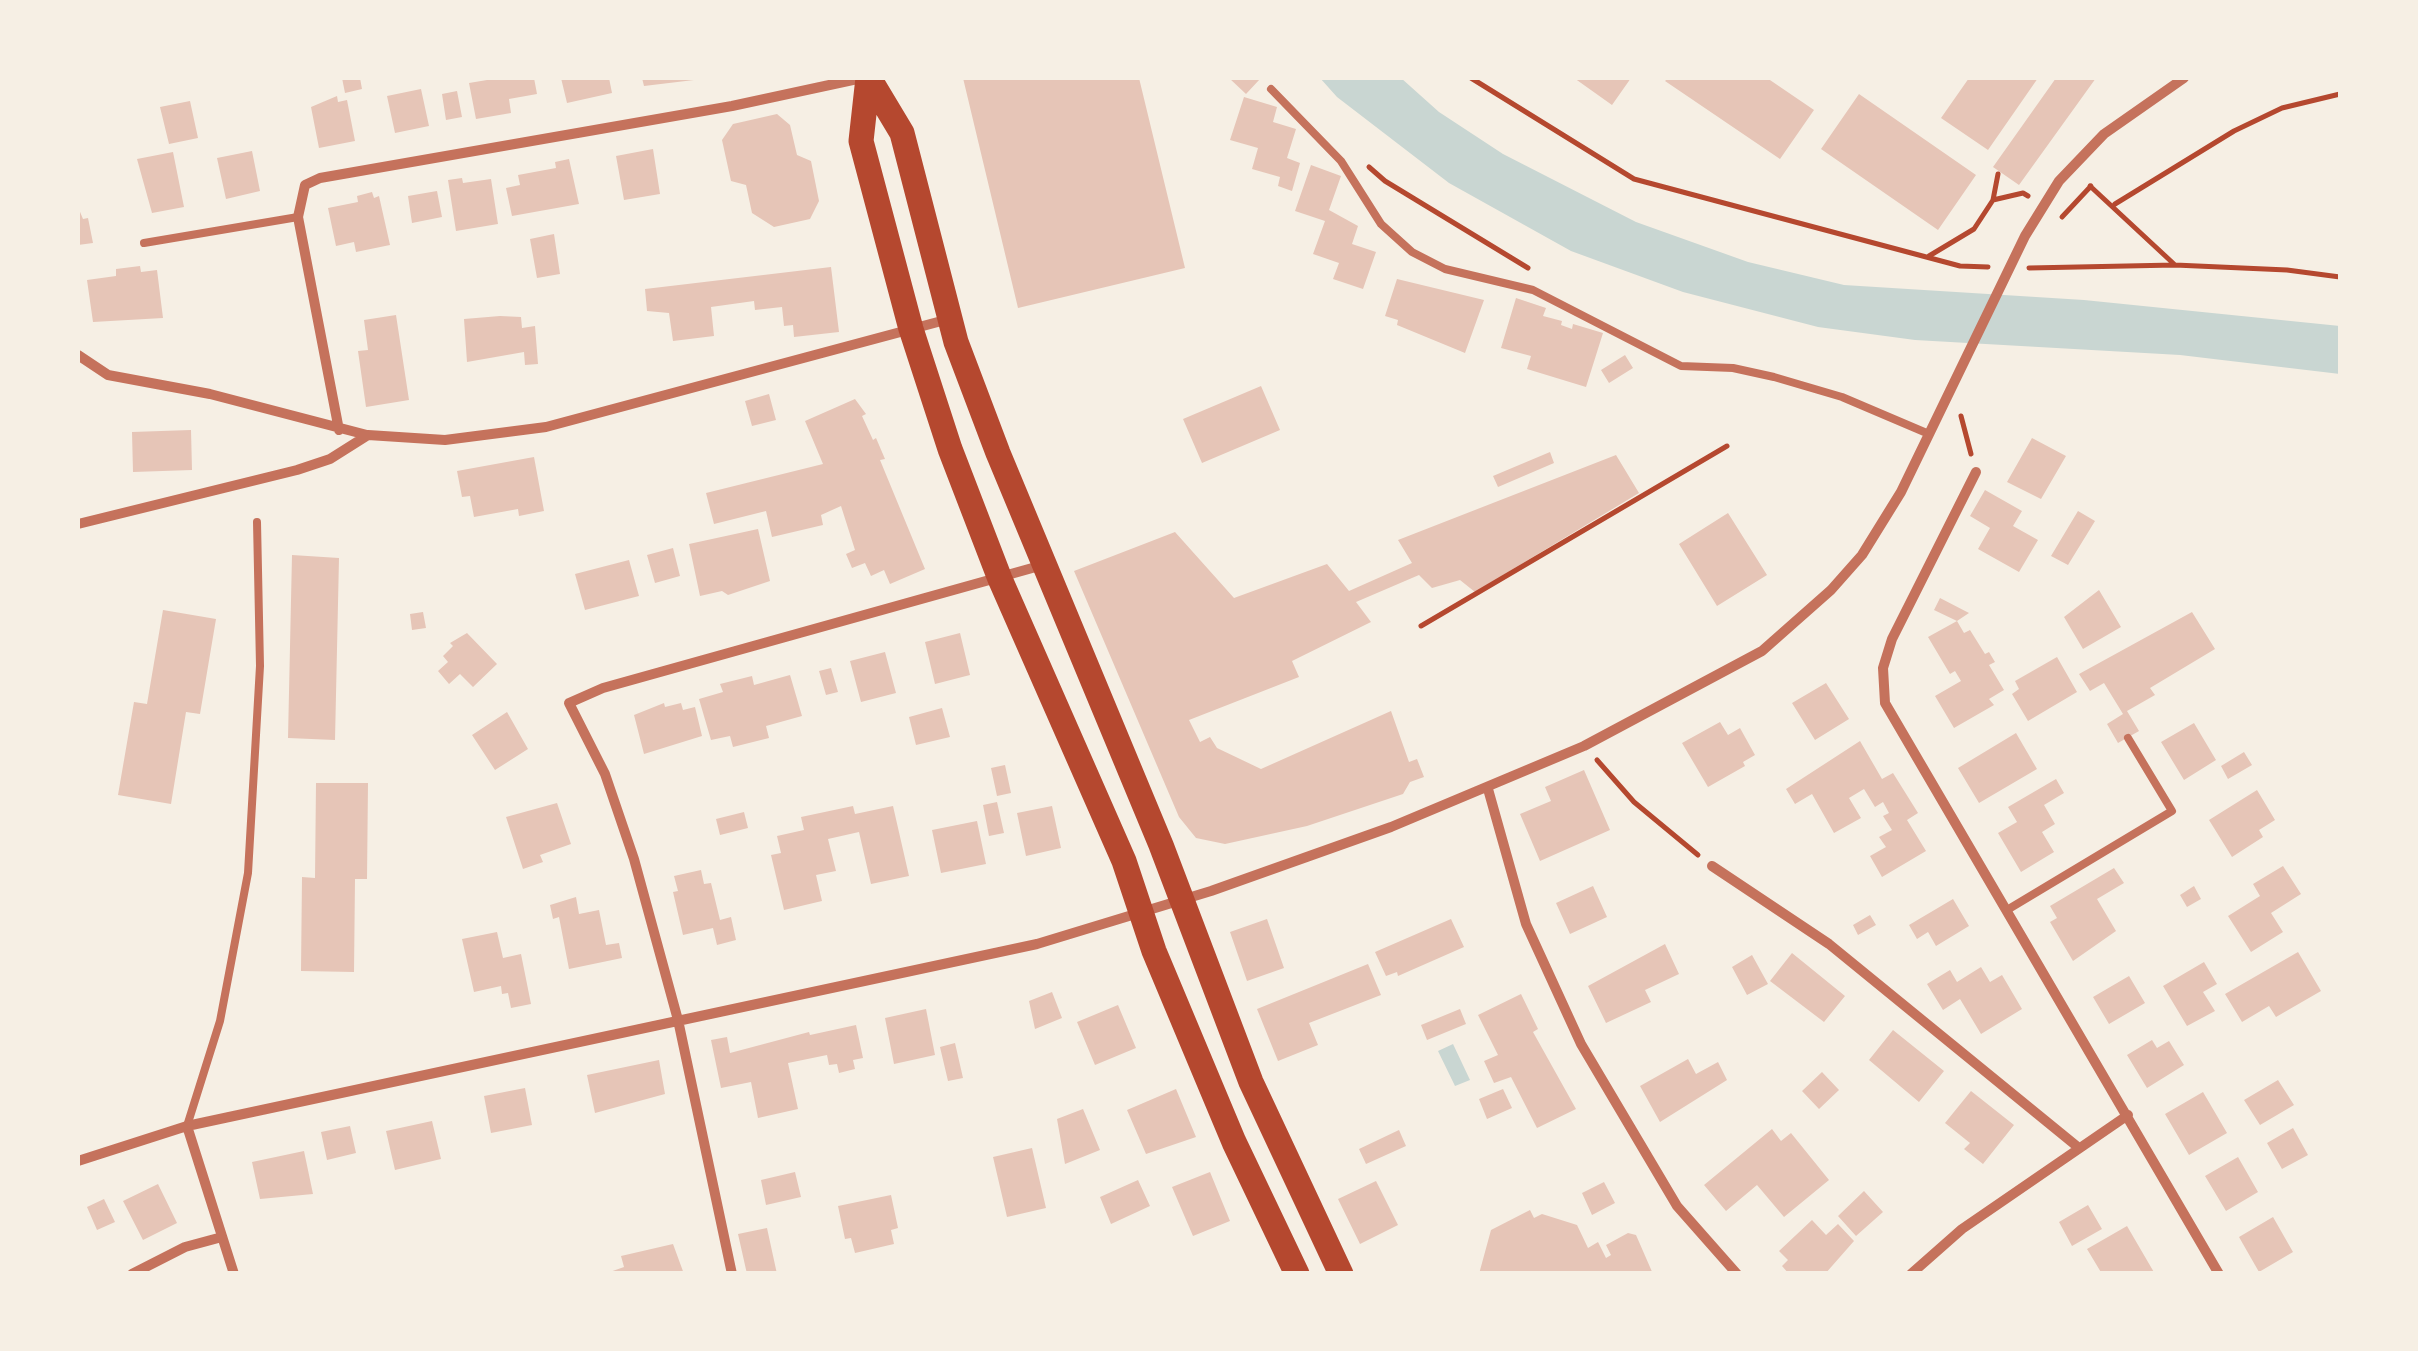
<!DOCTYPE html>
<style>
body{margin:0}
#map{position:relative;width:2418px;height:1351px;overflow:hidden;background:#f6efe4;font-family:"Fira Sans",sans-serif}
canvas{display:block}
.frame{position:absolute;inset:0;border:80px solid #f6efe4;pointer-events:none}
</style>
<div id="map">
<canvas width="2418" height="1351"></canvas>
<div class="frame"></div>
</div>
<script>
const c = document.querySelector('canvas').getContext('2d');
c.lineJoin = 'round';
function paint(path, color) { c.fillStyle = color; c.fill(path, 'evenodd'); }
const poly = rows => new Path2D(rows.map(r => 'M' + r).join(''));
function stroke(path, color, width, dash) { c.strokeStyle = color; c.lineWidth = width; c.lineCap = dash ? 'butt' : 'round'; c.setLineDash(dash || []); c.stroke(path); }
paint(poly([
 [1320,78,1401,78,1439,112,1503,154,1636,222,1748,262,1844,285,2084,300,2340,326,2340,374,2180,355,1915,340,1818,327,1683,292,1571,251,1449,183,1337,97],
 [1453,1044,1470,1080,1455,1086,1438,1051]
]), '#c9d6d2');
paint(poly([
 [342,78,360,78,362,89,345,93],
 [499,78,534,78,537,94,509,99,511,113,476,119,469,83],
 [561,78,609,78,612,93,567,103],
 [642,78,694,78,694,80,644,86],
 [963,78,1139,78,1185,268,1018,308],
 [1229,78,1258,78,1260,79,1246,94],
 [1574,78,1631,78,1612,105],
 [1668,78,1767,78,1814,110,1780,159,1665,81],
 [1969,78,2038,78,1988,150,1941,118],
 [2056,78,2096,78,2019,185,1993,167],
 [421,89,429,126,395,133,387,96],
 [457,91,462,117,446,120,442,94],
 [1859,94,1976,175,1938,230,1821,149],
 [337,96,338,102,347,100,355,141,319,148,311,107],
 [1244,97,1277,107,1273,122,1296,129,1287,158,1300,163,1292,191,1278,186,1280,177,1252,169,1258,148,1230,140],
 [190,101,198,138,169,144,160,107],
 [777,114,790,125,797,155,811,161,819,201,810,219,774,227,752,213,746,185,731,181,722,140,733,124],
 [653,149,660,194,624,200,616,156],
 [252,151,260,191,226,199,217,158],
 [173,152,184,207,152,213,137,159],
 [569,159,579,204,512,216,506,188,520,185,518,175,556,168,555,162],
 [1311,165,1341,176,1329,210,1358,226,1352,244,1376,252,1363,289,1333,279,1339,263,1313,254,1325,221,1295,211],
 [462,178,463,183,491,179,498,224,456,231,448,180],
 [437,191,442,217,412,223,408,196],
 [372,192,374,198,379,196,390,245,356,252,354,242,336,246,328,208,358,202,357,196],
 [78,207,83,219,88,218,93,243,78,245],
 [554,234,560,274,537,278,530,239],
 [140,266,141,272,157,270,163,318,93,322,87,280,116,276,116,269],
 [831,267,839,332,794,337,793,325,784,326,782,307,755,310,754,301,711,307,714,336,673,341,669,313,647,311,645,289],
 [1397,279,1484,300,1465,353,1397,325,1398,320,1385,316],
 [1516,298,1546,308,1543,316,1562,321,1561,325,1572,329,1573,324,1603,333,1586,387,1527,369,1531,356,1501,348],
 [396,315,409,400,366,407,358,351,368,350,364,320],
 [500,316,521,317,522,328,535,326,538,364,525,365,524,352,467,362,464,319],
 [1625,355,1633,368,1609,383,1601,370],
 [1261,386,1280,430,1202,463,1183,419],
 [769,394,776,420,752,426,745,401],
 [855,399,866,414,862,416,873,440,876,438,885,459,880,460,925,569,890,584,884,570,871,576,865,563,852,568,846,554,855,550,841,506,821,515,823,525,772,537,766,511,714,524,706,493,823,464,805,421],
 [191,430,192,470,133,472,132,432],
 [2032,438,2066,456,2041,499,2007,482],
 [1550,452,1554,463,1498,487,1493,476],
 [1616,455,1639,493,1475,592,1460,580,1432,588,1419,575,1356,602,1371,622,1292,661,1299,677,1189,720,1200,742,1210,737,1217,748,1261,769,1391,711,1409,762,1417,759,1424,777,1410,782,1403,794,1307,826,1225,844,1196,838,1179,817,1074,571,1175,532,1234,598,1327,564,1349,591,1412,563,1398,540],
 [534,457,544,511,519,516,518,509,474,517,470,496,462,497,457,471],
 [1985,490,2022,511,2013,526,2038,540,2019,572,1978,549,1990,528,1970,516],
 [2078,511,2095,521,2068,565,2051,556],
 [1728,513,1767,575,1717,606,1679,544],
 [758,529,770,581,728,595,722,591,700,596,689,544],
 [673,548,680,576,655,583,647,555],
 [292,555,339,558,335,740,288,738],
 [629,560,639,596,585,610,575,574],
 [2099,590,2121,627,2083,649,2064,617],
 [1940,598,1969,613,1957,621,1934,610],
 [163,610,216,619,200,714,186,712,171,804,118,795,134,702,147,704],
 [423,612,426,628,412,630,410,614],
 [2192,612,2215,649,2150,688,2155,695,2127,711,2139,731,2118,743,2107,724,2123,714,2104,683,2090,691,2079,674],
 [1957,621,1964,633,1970,630,1985,654,1989,652,1995,662,1989,665,2004,690,1989,699,1994,705,1954,728,1935,696,1961,681,1955,671,1950,674,1928,637],
 [467,633,497,664,473,687,460,674,449,684,438,671,448,662,443,656,453,646,450,643],
 [960,633,970,675,935,684,925,642],
 [885,652,896,693,861,702,850,661],
 [2057,657,2077,692,2028,721,2012,694,2019,689,2015,681],
 [831,668,838,692,826,695,819,671],
 [790,675,802,716,766,726,769,738,733,747,730,736,711,740,699,699,723,692,720,684,752,676,754,685],
 [1826,683,1849,719,1815,740,1792,703],
 [664,703,665,707,681,703,683,710,695,707,702,736,644,754,634,715],
 [942,708,950,737,916,745,909,717],
 [507,712,528,749,495,770,472,735],
 [1720,722,1728,735,1740,728,1755,755,1743,762,1745,766,1708,787,1682,743],
 [2194,723,2216,760,2184,780,2161,742],
 [2016,733,2037,769,1979,803,1958,768],
 [1860,741,1882,779,1893,773,1918,813,1907,820,1926,851,1882,877,1870,856,1886,847,1879,837,1892,830,1883,816,1889,813,1883,802,1875,807,1864,789,1849,798,1861,818,1834,833,1812,794,1795,804,1786,789],
 [2244,752,2252,765,2228,779,2221,766],
 [1005,765,1011,793,997,796,991,768],
 [1584,770,1610,830,1540,861,1520,814,1551,801,1545,787],
 [2056,779,2064,793,2044,805,2055,824,2042,832,2054,852,2021,872,1998,833,2017,822,2008,807],
 [316,783,368,783,367,879,355,879,354,972,301,971,302,877,315,878],
 [2257,790,2275,820,2259,830,2263,837,2232,857,2209,820],
 [997,802,1004,833,989,836,983,805],
 [557,803,571,844,540,855,543,862,523,869,506,817],
 [853,806,855,814,893,806,909,876,871,884,859,832,828,839,836,871,816,875,822,901,784,910,771,855,781,853,777,836,804,830,801,817],
 [1052,806,1061,848,1026,856,1017,813],
 [744,812,748,828,720,835,716,819],
 [977,821,986,864,941,873,932,830],
 [2283,866,2301,894,2271,913,2283,932,2251,952,2228,916,2260,896,2253,884],
 [2114,868,2124,883,2097,899,2116,931,2073,961,2050,922,2057,918,2050,906],
 [701,870,704,884,711,883,720,920,731,917,736,940,717,945,713,928,683,935,673,892,678,891,674,876],
 [1593,886,1607,917,1570,934,1556,903],
 [2194,886,2201,899,2187,907,2180,895],
 [576,897,579,914,599,910,606,945,619,943,622,958,569,969,559,917,553,919,550,905],
 [1953,899,1969,926,1936,946,1928,932,1917,939,1909,925],
 [1870,915,1876,925,1858,935,1853,925],
 [1267,919,1284,968,1247,981,1230,932],
 [1451,919,1464,947,1398,976,1397,972,1386,976,1375,952],
 [497,932,503,958,521,954,531,1004,511,1008,508,993,502,994,501,986,474,992,462,939],
 [1665,944,1679,974,1645,990,1651,1002,1606,1023,1588,986],
 [2298,952,2321,991,2276,1017,2269,1006,2242,1022,2225,994],
 [1792,953,1845,996,1824,1022,1770,981],
 [1752,955,1768,984,1747,995,1732,967],
 [2204,962,2217,984,2203,992,2215,1011,2187,1026,2163,986],
 [1368,964,1381,995,1309,1023,1318,1045,1278,1061,1257,1009],
 [1981,967,1990,982,2002,975,2022,1009,1981,1034,1960,999,1943,1010,1927,984,1950,970,1957,982],
 [2129,976,2145,1003,2109,1024,2093,997],
 [1052,992,1062,1018,1035,1029,1029,1001],
 [1521,994,1538,1029,1533,1032,1576,1109,1537,1128,1511,1077,1494,1083,1484,1061,1498,1055,1478,1015],
 [1118,1005,1136,1048,1095,1065,1077,1022],
 [926,1009,935,1055,894,1064,885,1018],
 [1460,1009,1466,1024,1427,1040,1421,1025],
 [856,1025,863,1058,853,1060,855,1069,839,1073,837,1064,829,1065,827,1055,788,1063,798,1109,758,1118,751,1082,721,1088,711,1040,727,1037,730,1053,809,1032,810,1035],
 [1893,1030,1944,1071,1919,1102,1869,1060],
 [2152,1040,2157,1048,2169,1041,2184,1065,2147,1088,2127,1055],
 [955,1043,963,1078,948,1081,940,1047],
 [1688,1059,1696,1074,1718,1062,1727,1080,1660,1122,1640,1086],
 [659,1060,665,1094,595,1113,587,1075],
 [1822,1072,1839,1090,1819,1109,1802,1091],
 [2278,1080,2294,1105,2260,1125,2244,1100],
 [525,1088,532,1125,491,1133,484,1096],
 [1176,1089,1196,1137,1146,1154,1127,1110],
 [1503,1089,1512,1108,1487,1119,1479,1099],
 [1971,1091,2014,1125,1983,1164,1964,1149,1970,1143,1945,1123],
 [2203,1092,2227,1133,2189,1155,2165,1114],
 [1083,1109,1100,1150,1065,1164,1057,1119],
 [432,1121,441,1159,395,1170,386,1131],
 [350,1126,356,1153,327,1160,321,1132],
 [2293,1128,2308,1155,2282,1169,2267,1143],
 [1772,1129,1781,1141,1791,1133,1829,1180,1784,1217,1757,1185,1726,1211,1704,1185],
 [1399,1130,1406,1146,1366,1164,1359,1149],
 [1032,1148,1046,1208,1007,1217,993,1157],
 [304,1151,313,1194,260,1199,252,1162],
 [2238,1157,2258,1192,2226,1211,2205,1176],
 [795,1172,801,1197,766,1205,761,1180],
 [1210,1172,1230,1221,1193,1236,1172,1187],
 [1138,1180,1150,1206,1111,1224,1100,1197],
 [1376,1181,1398,1225,1360,1244,1338,1199],
 [1604,1182,1615,1203,1592,1215,1582,1193],
 [158,1184,177,1223,143,1240,123,1201],
 [1864,1191,1883,1212,1856,1236,1838,1216],
 [891,1195,898,1228,891,1230,894,1244,855,1253,851,1238,845,1239,838,1206],
 [104,1199,115,1222,97,1230,87,1207],
 [2088,1205,2102,1229,2072,1246,2059,1222],
 [1530,1210,1534,1218,1542,1214,1577,1225,1588,1248,1598,1242,1606,1258,1611,1255,1606,1245,1628,1233,1636,1235,1653,1274,1479,1274,1491,1230],
 [2273,1217,2293,1252,2259,1272,2239,1237],
 [1812,1220,1826,1235,1838,1224,1854,1241,1825,1274,1789,1274,1782,1266,1788,1260,1779,1251],
 [2127,1226,2155,1274,2102,1274,2087,1249],
 [767,1228,777,1274,747,1274,738,1234],
 [673,1244,684,1274,604,1274,624,1267,621,1256]
]), '#e6c5b7');
stroke(poly([
 [1471,78,1634,179,1960,266,1988,267],
 [1369,167,1385,181,1528,268],
 [2090,186,2175,265],
 [1993,200,2023,193,2028,196],
 [2115,204,2234,131,2282,108,2340,94],
 [2062,217,2091,186],
 [1929,256,1974,229,1993,200,1998,174],
 [2029,268,2175,265,2287,270,2340,277],
 [1961,416,1971,454],
 [1421,626,1727,446],
 [1597,760,1634,802,1698,855]
]), '#b5482f', 5);
stroke(poly([
 [1271,89,1341,161,1381,224,1412,252,1445,269,1533,290,1681,366,1733,368,1774,377,1842,397,1929,434],
 [144,243,298,217],
 [2007,910,2172,811,2128,738],
 [187,1126,220,1021,248,873,260,666,257,522]
]), '#c5725c', 8);
stroke(poly([
 [78,355,108,375,210,394,367,435],
 [339,430,298,217,305,185,320,178,732,106,862,78],
 [1976,472,1892,639,1883,668,1885,703,2219,1274],
 [78,524,297,470,330,459,368,435,445,440,546,427,949,319],
 [1488,789,1526,924,1581,1044,1677,1206,1737,1274],
 [1712,866,1829,944,2079,1148],
 [187,1126,234,1274],
 [78,1161,187,1126,1037,944,1211,891,1391,827,1584,746,1762,651,1831,590,1862,555,1901,492,2025,236,2059,181,2104,134,2184,78],
 [132,1274,185,1247,222,1237],
 [732,1274,678,1020,634,859,605,774,569,703,603,688,1043,565],
 [1911,1274,1962,1229,2128,1115]
]), '#c5725c', 10);
stroke(poly([
 [868,78,861,141,911,329,950,449,1000,579,1124,861,1154,951,1234,1142,1297,1274],
 [869,78,902,133,956,342,998,453,1161,845,1251,1082,1341,1274]
]), '#b5482f', 25);
</script>
